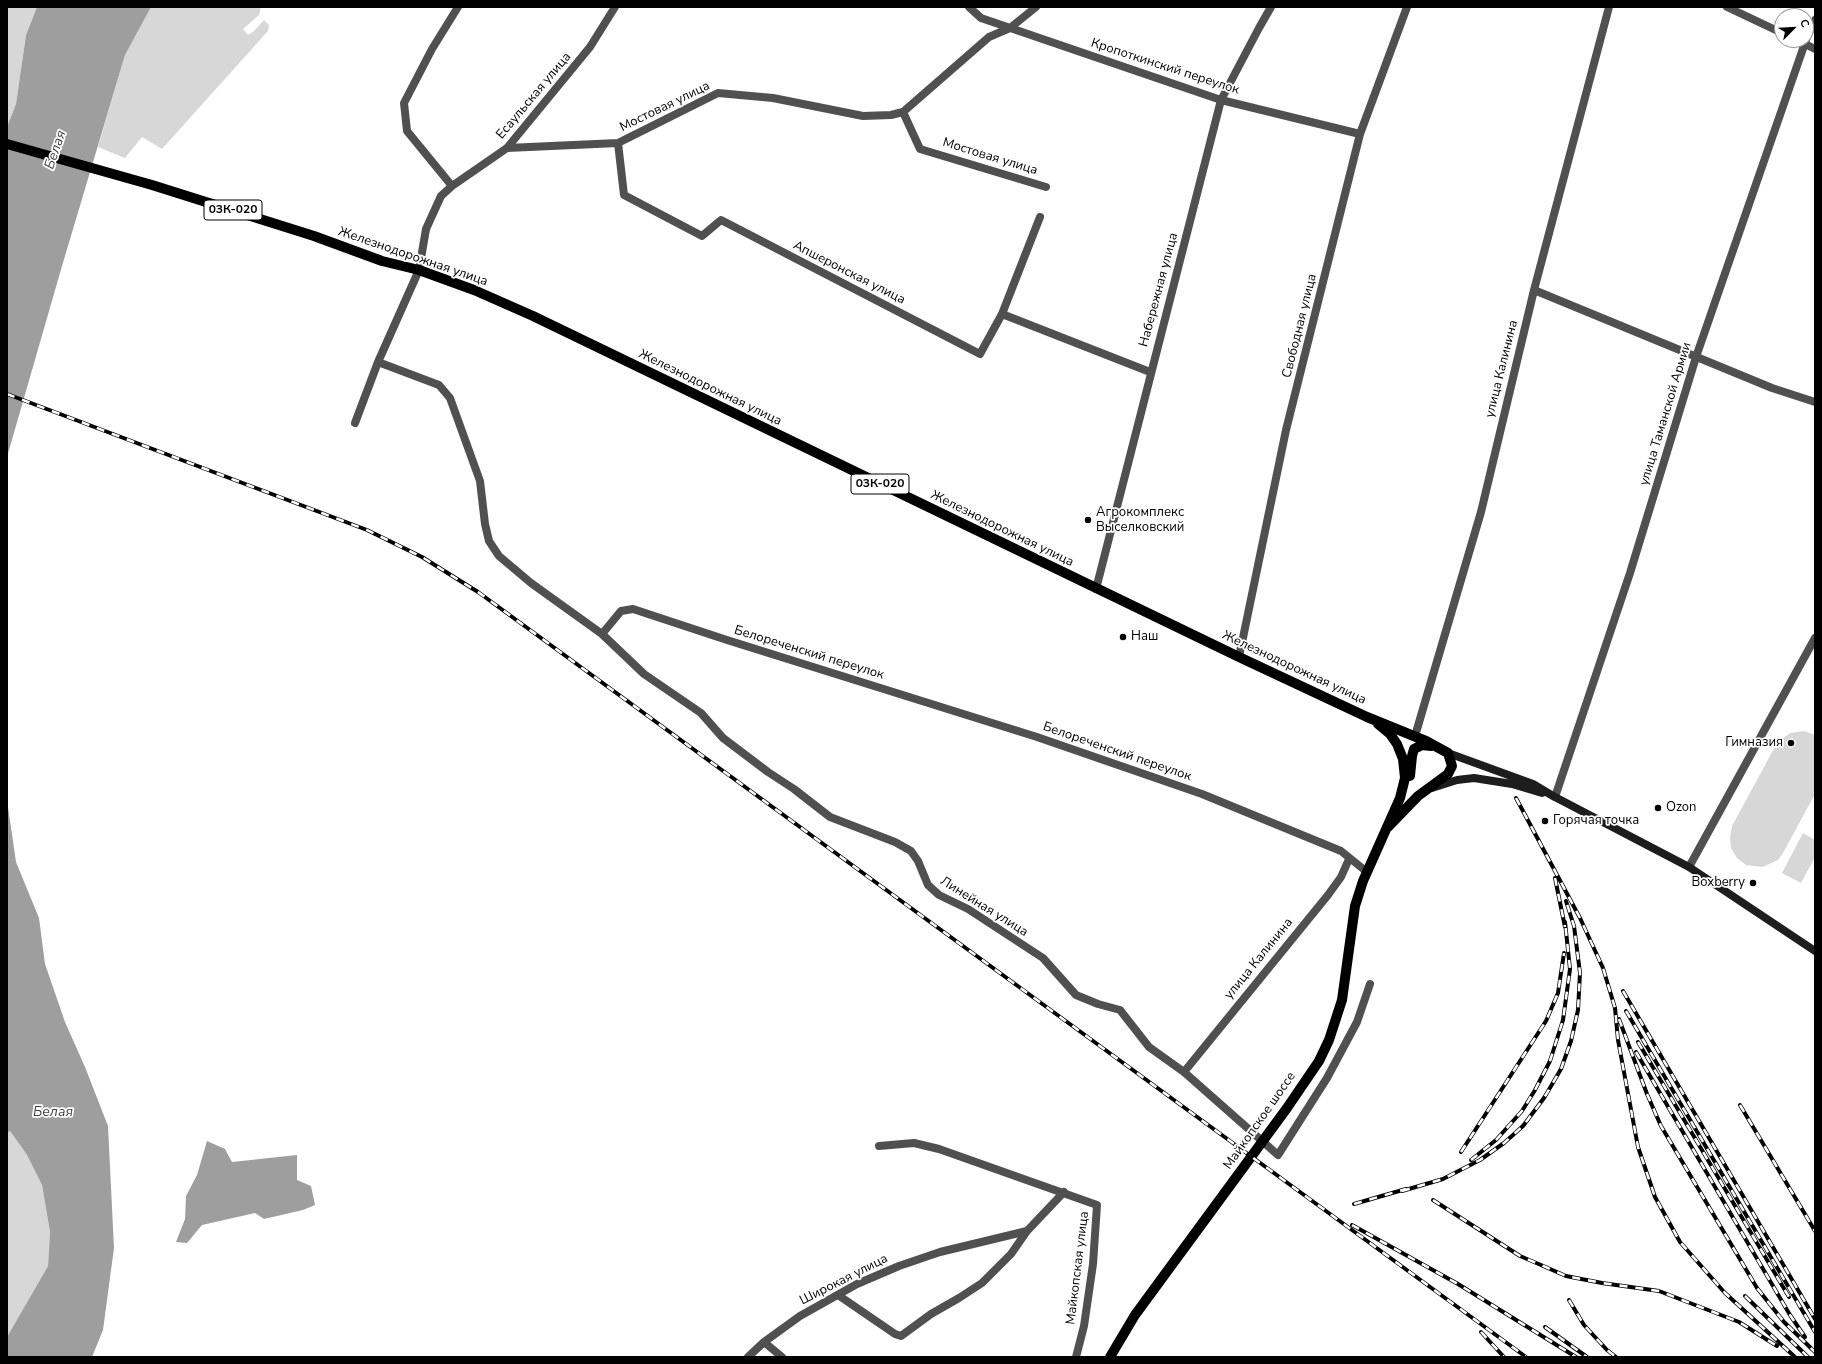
<!DOCTYPE html>
<meta charset="utf-8">
<style>
body{margin:0}
#map{position:relative;width:1822px;height:1364px;overflow:hidden;background:#fff;font-family:"Nunito Sans",sans-serif}
canvas{display:block}
.frame{position:absolute;inset:0;border:8px solid #000;pointer-events:none}
.north{position:absolute;left:1774px;top:8px;width:40px;height:40px;box-sizing:border-box;background:#fff;border:1px solid #999;border-radius:50%;rotate:66deg;font-size:11px;font-weight:700;line-height:16px;text-align:center;color:#000}
.north::after{content:'';display:block;margin:auto;width:14px;height:18px;background:#000;clip-path:polygon(50% 0,100% 100%,50% 72%,0 100%)}
</style>
<div id="map">
<canvas width="1822" height="1364"></canvas>
<div class="frame"></div>
<div class="north">С</div>
</div>
<script>
const c = document.querySelector('canvas').getContext('2d');
c.lineJoin = 'round';
function paint(path, color) { c.fillStyle = color; c.fill(path, 'evenodd'); }
const poly = rows => new Path2D(rows.map(r => 'M' + r).join(''));
function stroke(path, color, width, dash) { c.strokeStyle = color; c.lineWidth = width; c.lineCap = dash ? 'butt' : 'round'; c.setLineDash(dash || []); c.stroke(path); }
function write(font, color, halo, rows, align = 'center') {
  c.font = font + ' "Nunito Sans",sans-serif'; c.lineWidth = 3.5; c.setLineDash([]); c.textBaseline = 'middle'; c.strokeStyle = halo; c.fillStyle = color; for (const [text, x, y, turn = 0] of rows) {
    c.save(); c.translate(x, y); c.rotate((+turn || 0) * Math.PI / 180); c.textAlign = isNaN(turn) ? turn : align; if (halo) c.strokeText(text, 0, 0); c.fillText(text, 0, 0); c.restore();
  }
}
paint(poly([
 [7,7,37,7,26,35,16,104,7,127],
 [151,7,261,7,259,15,243,29,248,35,254,31,264,20,269,25,268,31,162,149,142,137,125,158,98,147,125,55],
 [1804,731,1815,735,1815,794,1783,853,1778,860,1763,867,1746,865,1737,858,1731,848,1730,837,1732,826,1777,743,1790,733],
 [1803,833,1815,840,1815,857,1801,883,1782,873],
 [10,1131,27,1155,42,1185,50,1232,48,1266,7,1337,7,1133]
]), '#d7d7d7');
paint(poly([
 [37,7,151,7,125,55,62,266,7,457,7,127,16,104,26,35],
 [7,800,16,862,39,918,45,964,65,1022,85,1067,108,1126,114,1248,103,1330,92,1357,7,1357,7,1337,48,1266,50,1232,42,1185,27,1155,10,1131,7,1133],
 [207,1141,225,1149,232,1162,297,1155,297,1180,311,1186,315,1205,303,1210,264,1219,255,1213,202,1225,187,1243,176,1242,185,1219,186,1196,197,1175]
]), '#9e9e9e');
stroke(poly([
 [969,7,981,18,1221,100,1360,134],
 [1806,39,1815,20],
 [903,112,920,149,1046,187],
 [618,143,624,195,702,236,721,220,980,354,1002,314,1040,217],
 [507,148,618,143,718,93,773,98,863,116,891,115,903,112,989,37,1010,28,1036,7],
 [452,186,407,131,404,103,432,49,458,7],
 [1534,290,1772,388,1815,402],
 [1002,314,1150,372],
 [378,362,439,385,450,398,480,481,485,524,489,541,499,556,531,583,602,634,644,674,701,713,723,738,768,772,794,789,830,817,895,842,911,851,918,861,928,885,939,895,968,909,1043,958,1076,995,1098,1004,1120,1010,1149,1047,1184,1072,1278,1155,1327,1078,1357,1022,1370,984],
 [355,423,378,362,419,270,426,229,441,196,452,186,507,148,590,47,615,7],
 [602,634,621,611,633,609,727,640,1037,737,1202,794,1341,851,1367,872],
 [1239,657,1286,430,1360,134,1407,7],
 [1415,736,1481,512,1534,290,1609,7],
 [1555,797,1630,573,1696,357,1806,40],
 [1184,1072,1328,895,1341,877,1349,859],
 [879,1146,914,1143,939,1149,1097,1205,1093,1264,1084,1326,1076,1357],
 [838,1295,895,1334,901,1336,931,1314,959,1298,982,1283,1011,1254,1027,1231],
 [764,1342,782,1357],
 [748,1357,764,1342,800,1316,857,1284,899,1266,940,1252,1027,1231,1064,1192]
]), '#505050', 8);
stroke(poly([
 [1727,7,1782,33],
 [1797,40,1815,49],
 [1096,589,1221,100,1259,28,1271,7],
 [1689,867,1815,638]
]), '#505050', 8);
stroke(poly([
 [1448,753,1533,784,1553,796,1689,867,1815,951],
 [1432,788,1457,780,1474,778,1512,784,1542,793]
]), '#1d1d1d', 8);
stroke(poly([
 [7,144,152,185,314,236,382,261,419,270,474,290,533,316,1239,657,1367,717,1426,741,1448,753,1452,766,1448,774,1418,796,1388,827],
 [1410,776,1412,756,1414,749,1422,745,1431,746],
 [1110,1357,1135,1315,1287,1108,1319,1061,1329,1040,1342,1000,1355,906,1363,881,1400,798,1405,778,1403,759,1397,744,1390,734,1378,724]
]), '#000', 10);
const rail = poly([
 [7,394,367,530,422,557,478,592,1526,1357],
 [1516,798,1580,918,1603,968,1615,1008,1618,1040,1638,1147,1655,1197,1680,1242,1725,1293,1795,1357],
 [1555,878,1565,927],
 [1623,991,1815,1319],
 [1626,1011,1815,1332],
 [1619,1019,1647,1094,1661,1126,1757,1288,1784,1322,1815,1352],
 [1638,1042,1789,1297],
 [1636,1052,1790,1315,1805,1337],
 [1740,1105,1815,1231],
 [1461,1152,1546,1021,1558,993,1564,953],
 [1471,1160,1496,1140,1522,1111,1535,1090,1550,1061,1563,1020,1570,969,1565,922],
 [1402,1191,1443,1179,1480,1160,1504,1143,1523,1126,1544,1098,1561,1069,1571,1041,1578,1010,1580,973,1574,926,1566,901],
 [1433,1200,1520,1256,1541,1265,1566,1276,1602,1283,1659,1291,1739,1322,1777,1346],
 [1354,1204,1406,1189],
 [1352,1225,1458,1284,1576,1357],
 [1745,1296,1808,1357],
 [1569,1300,1584,1325,1607,1350,1616,1357],
 [1545,1327,1587,1357],
 [1481,1332,1504,1357]
]);
stroke(rail, '#000', 4);
stroke(rail, '#fff', 2.5, [8]);
for (const [x, y, r, color] of [
 [1088,520,4,"#000"],
 [1123,637,4,"#000"],
 [1791,743,4,"#000"],
 [1658,808,4,"#000"],
 [1545,821,4,"#000"],
 [1753,883,4,"#000"]
]) { const dot = new Path2D(); dot.arc(x, y, r, 0, 2 * Math.PI); c.fillStyle = color; c.fill(dot); stroke(dot, '#fff', 1.5); }
for (const [x, y, w] of [
 [233,210,58],
 [880,484,58]
]) { const box = new Path2D(); box.roundRect(x - w / 2, y - 10, w, 20, 3); c.fillStyle = '#fff'; c.fill(box); stroke(box, '#000', 1); }
write('bold 12px', '#000', null, [
 ["03К-020",233,210],
 ["03К-020",880,484]
]);
write('13px', '#000', '#fff', [
 ["Кропоткинский переулок",1165,67,18],
 ["Есаульская улица",534,96,-50],
 ["Мостовая улица",665,107,-26],
 ["Мостовая улица",990,157,17],
 ["Железнодорожная улица",413,257,19],
 ["Апшеронская улица",849,273,27],
 ["Набережная улица",1159,290,-75],
 ["Свободная улица",1300,326,-76],
 ["улица Калинина",1502,369,-76],
 ["Железнодорожная улица",710,388,26],
 ["улица Таманской Армии",1666,414,-73],
 ["Железнодорожная улица",1002,529,26],
 ["Белореченский переулок",809,653,17],
 ["Железнодорожная улица",1294,668,25],
 ["Белореченский переулок",1117,752,19],
 ["Линейная улица",984,907,32],
 ["улица Калинина",1259,959,-51],
 ["Майкопское шоссе",1260,1121,-55],
 ["Майкопская улица",1078,1268,-83],
 ["Широкая улица",844,1280,-27]
]);
write('13px', '#000', '#fff', [
 ["Агрокомплекс",1096,513],
 ["Выселковский",1096,528],
 ["Наш",1131,637],
 ["Гимназия",1783,743,"right"],
 ["Ozon",1666,808],
 ["Горячая точка",1553,821],
 ["Boxberry",1745,883,"right"]
], 'left');
write('italic 14px', '#3f3f3f', '#fff', [
 ["Белая",56,150,-71],
 ["Белая",53,1113]
]);
</script>
